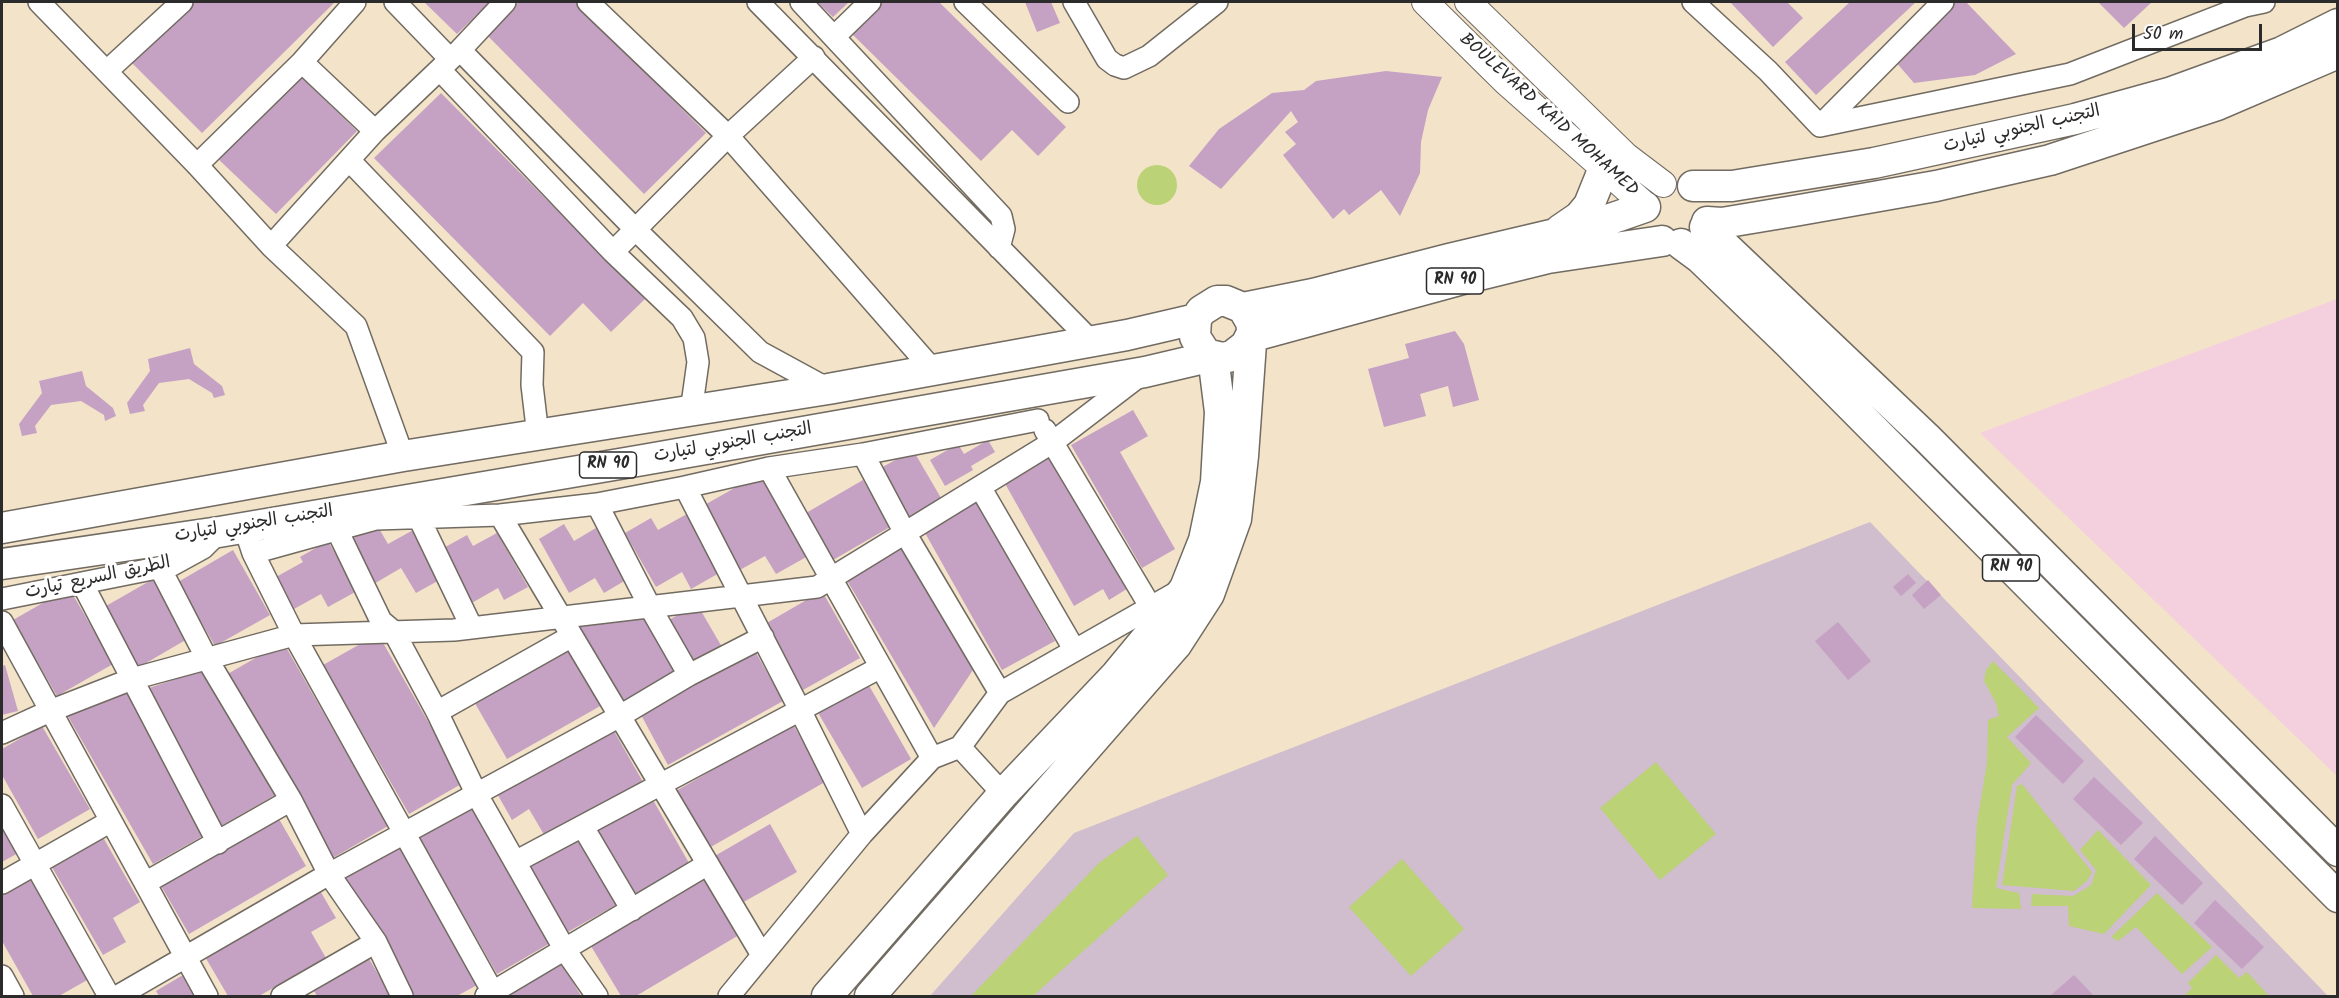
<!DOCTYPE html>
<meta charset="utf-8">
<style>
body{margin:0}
#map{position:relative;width:2339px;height:998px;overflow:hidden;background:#f3e3c9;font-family:Kalam,sans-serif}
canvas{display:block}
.frame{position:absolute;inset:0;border:3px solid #2b2b2b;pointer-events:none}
.scale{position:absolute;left:2132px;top:24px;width:130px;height:27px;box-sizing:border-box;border:3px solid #2b2b2b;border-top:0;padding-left:8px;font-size:18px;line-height:21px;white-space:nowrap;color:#2b2b2b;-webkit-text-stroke:4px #fff;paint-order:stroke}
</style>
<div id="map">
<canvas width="2339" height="998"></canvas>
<div class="frame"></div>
<div class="scale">50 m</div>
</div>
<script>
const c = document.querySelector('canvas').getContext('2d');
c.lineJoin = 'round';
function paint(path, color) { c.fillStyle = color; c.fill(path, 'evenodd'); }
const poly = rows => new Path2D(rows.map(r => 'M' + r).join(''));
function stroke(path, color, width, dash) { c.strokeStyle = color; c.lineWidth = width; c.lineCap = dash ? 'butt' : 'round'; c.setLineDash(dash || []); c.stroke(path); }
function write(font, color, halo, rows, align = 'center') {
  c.font = font + ' Kalam,"Playpen Sans Arabic",sans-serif'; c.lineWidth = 6; c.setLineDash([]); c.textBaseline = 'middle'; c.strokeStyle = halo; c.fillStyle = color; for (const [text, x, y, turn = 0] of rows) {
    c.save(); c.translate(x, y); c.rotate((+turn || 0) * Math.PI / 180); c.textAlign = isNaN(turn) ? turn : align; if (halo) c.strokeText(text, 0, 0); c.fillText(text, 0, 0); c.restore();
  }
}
paint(poly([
 [2337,299,2338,299,2337,776,1980,433]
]), '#f4cfdd');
paint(poly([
 [1870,522,2328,996,930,996,1074,833]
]), '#d0bdcd');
paint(poly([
 '1137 185a20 20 0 1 1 40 0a20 20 0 1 1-40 0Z',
 [1993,661,2039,708,2007,737,2031,763,2012,785,1996,888,2019,893,2021,909,1972,908,1977,823,1987,763,1988,720,1999,716,1996,703,1984,681,1986,670],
 [1656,762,1716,834,1660,880,1600,808],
 [2022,784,2092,872,2087,881,2074,891,2002,885,2017,786],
 [2098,830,2151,885,2104,934,2069,926,2068,906,2031,906,2032,894,2073,896,2091,885,2096,870,2080,850],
 [1137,836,1168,875,1033,996,971,996,1100,862],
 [1402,859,1464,929,1411,976,1349,907],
 [2157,893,2212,947,2182,974,2136,927,2118,941,2111,937],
 [2216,955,2239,978,2247,972,2269,996,2184,996,2192,988,2188,983]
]), '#bbd276');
paint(poly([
 [194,2,335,2,202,133,132,63],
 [424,2,490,2,457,34],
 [519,2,575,2,706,133,644,194,486,34],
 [817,2,849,2,833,17],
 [880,2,939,2,1066,127,1038,156,1012,130,981,161,850,32],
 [1025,2,1051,2,1060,23,1037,32],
 [1730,2,1787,2,1803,18,1773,47],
 [1850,2,1916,2,1816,95,1785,62],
 [1956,2,1966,2,2016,54,1975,75,1914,83,1895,61],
 [2100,2,2152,2,2124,28,2099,3],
 [1386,71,1442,77,1428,110,1421,142,1420,173,1400,216,1381,190,1349,215,1344,209,1333,219,1283,155,1296,144,1285,132,1298,122,1291,111,1221,189,1189,166,1219,129,1272,93,1304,90,1316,81],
 [296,72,357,131,276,214,215,156],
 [441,93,645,299,611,332,583,303,550,336,374,158],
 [1455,331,1464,344,1479,400,1453,407,1448,386,1420,394,1426,416,1384,427,1368,369,1409,358,1405,344],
 [190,348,194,364,222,386,225,395,214,398,212,393,189,379,159,383,143,405,145,411,130,414,127,403,150,371,148,359],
 [82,371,86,386,113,408,116,416,105,421,104,415,81,401,51,405,35,426,37,433,22,436,19,424,42,393,39,381],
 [1133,410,1148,436,1120,452,1175,549,1142,568,1071,445],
 [988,440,995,452,971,466,973,470,945,486,930,460,958,444,964,454],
 [913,450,941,498,909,517,881,468],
 [1053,451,1130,587,1109,600,1103,589,1074,606,1003,480],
 [761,473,808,556,776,574,765,556,738,571,701,507],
 [863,480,890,527,833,560,806,513],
 [976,501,1055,641,1002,670,924,531],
 [687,514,721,572,691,589,682,572,656,587,625,533,651,518,658,530],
 [564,524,574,541,601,525,631,577,604,593,595,578,569,593,539,539],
 [377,525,388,544,415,529,443,578,416,593,401,568,372,585,348,541],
 [497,533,528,587,504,600,498,588,470,604,440,550,467,535,473,546],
 [328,541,357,591,328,607,321,594,294,609,276,577,303,562,300,557],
 [902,543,975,667,934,728,845,577],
 [233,550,270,615,215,646,178,582],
 [1908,574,1916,583,1901,596,1893,587],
 [155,578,189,638,134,670,99,610],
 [1928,580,1941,595,1924,609,1912,595],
 [69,588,113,664,57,696,13,620],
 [822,591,860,658,803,690,765,624],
 [697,604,722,647,694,663,669,620],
 [647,615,682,674,651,693,648,687,623,703,578,623],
 [1838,622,1871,661,1848,680,1815,641],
 [378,634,463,783,409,814,323,665],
 [283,642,388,826,331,859,226,675],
 [567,643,602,705,507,759,472,698],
 [755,651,783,701,668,765,640,713],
 [5,665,18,711,2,715,2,666],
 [206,669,277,794,221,826,143,690],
 [867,682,911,759,862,788,817,711],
 [128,693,208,833,153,864,66,713],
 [2036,715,2084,761,2063,784,2015,737],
 [610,724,643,782,546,838,529,809,512,820,495,790],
 [793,724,825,782,709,848,676,791],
 [42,726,90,809,38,839,2,775,2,749],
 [2094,777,2143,823,2121,845,2073,799],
 [649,793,689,863,634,895,594,825],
 [474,806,552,942,497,974,419,837],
 [275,812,306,866,189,934,157,879],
 [2,820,20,852,2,862],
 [770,824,797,872,740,904,713,857],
 [582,831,623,901,566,933,526,863],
 [100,832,140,902,113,918,126,942,103,955,49,862],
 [2155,836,2203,883,2182,905,2134,859],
 [400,846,479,984,457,996,410,996,343,879],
 [29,875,89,979,59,996,33,996,2,941,2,890],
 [705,878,739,935,636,996,621,996,591,946],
 [319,889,336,918,311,932,326,958,259,996,228,996,204,955],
 [2215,900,2264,947,2242,969,2194,923],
 [365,952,391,996,317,996,310,984],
 [562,963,581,996,513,996,511,993],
 [183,975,195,996,159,996,156,991],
 [2074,975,2094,996,2050,996]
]), '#c5a1c3');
const minor = poly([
 [39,2,197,165,271,246,356,326,403,456],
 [395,2,450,59],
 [588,2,728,136,933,370],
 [758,2,1091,341],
 [801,2,1001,216,1004,229,999,248],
 [965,2,1068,102],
 [1074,2,1107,59,1115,65,1124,68,1149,56,1217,2],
 [1693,2,1768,71,1820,126,1943,2],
 [835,36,870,2],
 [460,50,636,230,760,352,828,389],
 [302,62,375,131],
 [440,70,613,252,728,136,814,57],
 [107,71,182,2],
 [1820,126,2070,74,2245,6,2264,2],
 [349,160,533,352,532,385,538,436],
 [197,165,302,62,355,2],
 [271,246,375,131,460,50,505,2],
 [613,252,682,318,694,338,698,362,691,412],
 [1045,430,1150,606],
 [863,454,905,533,1000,693],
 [769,468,932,758],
 [685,487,800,710,862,834],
 [980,487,1074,649],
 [597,504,650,607,689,675],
 [500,515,762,955],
 [419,518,472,628],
 [337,530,381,621,394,632,437,712,477,795,565,950,597,996],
 [249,541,253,553,294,635,495,996],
 [253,553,376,519,500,515,597,504,685,487,769,468,863,454,1038,420],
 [160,568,207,659,291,800,329,874,376,942,402,996],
 [82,583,218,843],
 [2,599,172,565,203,548,219,532],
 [2,622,207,996],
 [437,712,572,636],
 [2,733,50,711,132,679,294,635,454,630,817,587,1053,442,1142,374],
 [960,747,1000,693,1181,590],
 [2,805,109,996],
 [583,827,632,910],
 [515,862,881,667],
 [2,883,111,821],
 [145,883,291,800],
 [2,976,13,996],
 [118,996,329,874,620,716,689,675,763,637],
 [282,996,376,942],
 [486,996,708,864],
 [729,996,862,834,932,758,960,747,1003,794]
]);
const major = poly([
 [1425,2,1506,82,1645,205],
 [1468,2,1626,156,1663,184]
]);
const highway = poly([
 [1693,186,1732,186,1874,163,2075,119,2169,93,2282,52,2338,24],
 [1707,222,1722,223,1794,211,1936,186,2050,160,2217,105,2338,53],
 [1705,227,1927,438,2338,851],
 [1560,230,1579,217,1589,205,1604,168],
 [1681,244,1700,258,1788,343,2338,897],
 [1243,308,1313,294,1449,259,1593,225,1645,207],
 [1250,337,1459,280,1548,258,1662,241],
 [2,528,403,456,828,389,1127,335,1196,319],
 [2,564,219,532,643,460,1145,372,1213,356],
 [827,996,1003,794,1116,675,1164,617,1185,588,1204,540,1216,482,1220,412,1213,356],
 [870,996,1176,645,1209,594,1236,519,1243,456,1252,329,1251,322,1243,308,1226,301,1217,301,1201,311,1196,319,1195,337,1206,354,1223,358,1232,356,1246,345,1250,337]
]);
stroke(minor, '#716b62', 24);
stroke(major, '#716b62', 28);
stroke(highway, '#716b62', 33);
stroke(minor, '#fff', 21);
stroke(major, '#fff', 26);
stroke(highway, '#fff', 30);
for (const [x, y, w] of [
 [1455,281,57],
 [608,465,57],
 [2011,568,57]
]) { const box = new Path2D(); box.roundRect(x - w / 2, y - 13, w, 26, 4.5); c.fillStyle = '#fff'; c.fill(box); stroke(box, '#2b2b2b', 1.5); }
write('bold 16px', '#2b2b2b', null, [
 ["RN 90",1455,281],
 ["RN 90",608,465],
 ["RN 90",2011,568]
]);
write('18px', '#2b2b2b', '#fff', [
 ["BOULEVARD KAID MOHAMED",1548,116,42],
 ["التجنب الجنوبي لتيارت",2022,130,-13],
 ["التجنب الجنوبي لتيارت",733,444,-10],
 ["التجنب الجنوبي لتيارت",254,525,-9],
 ["الطريق السريع تيارت",98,579,-12]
]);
</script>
